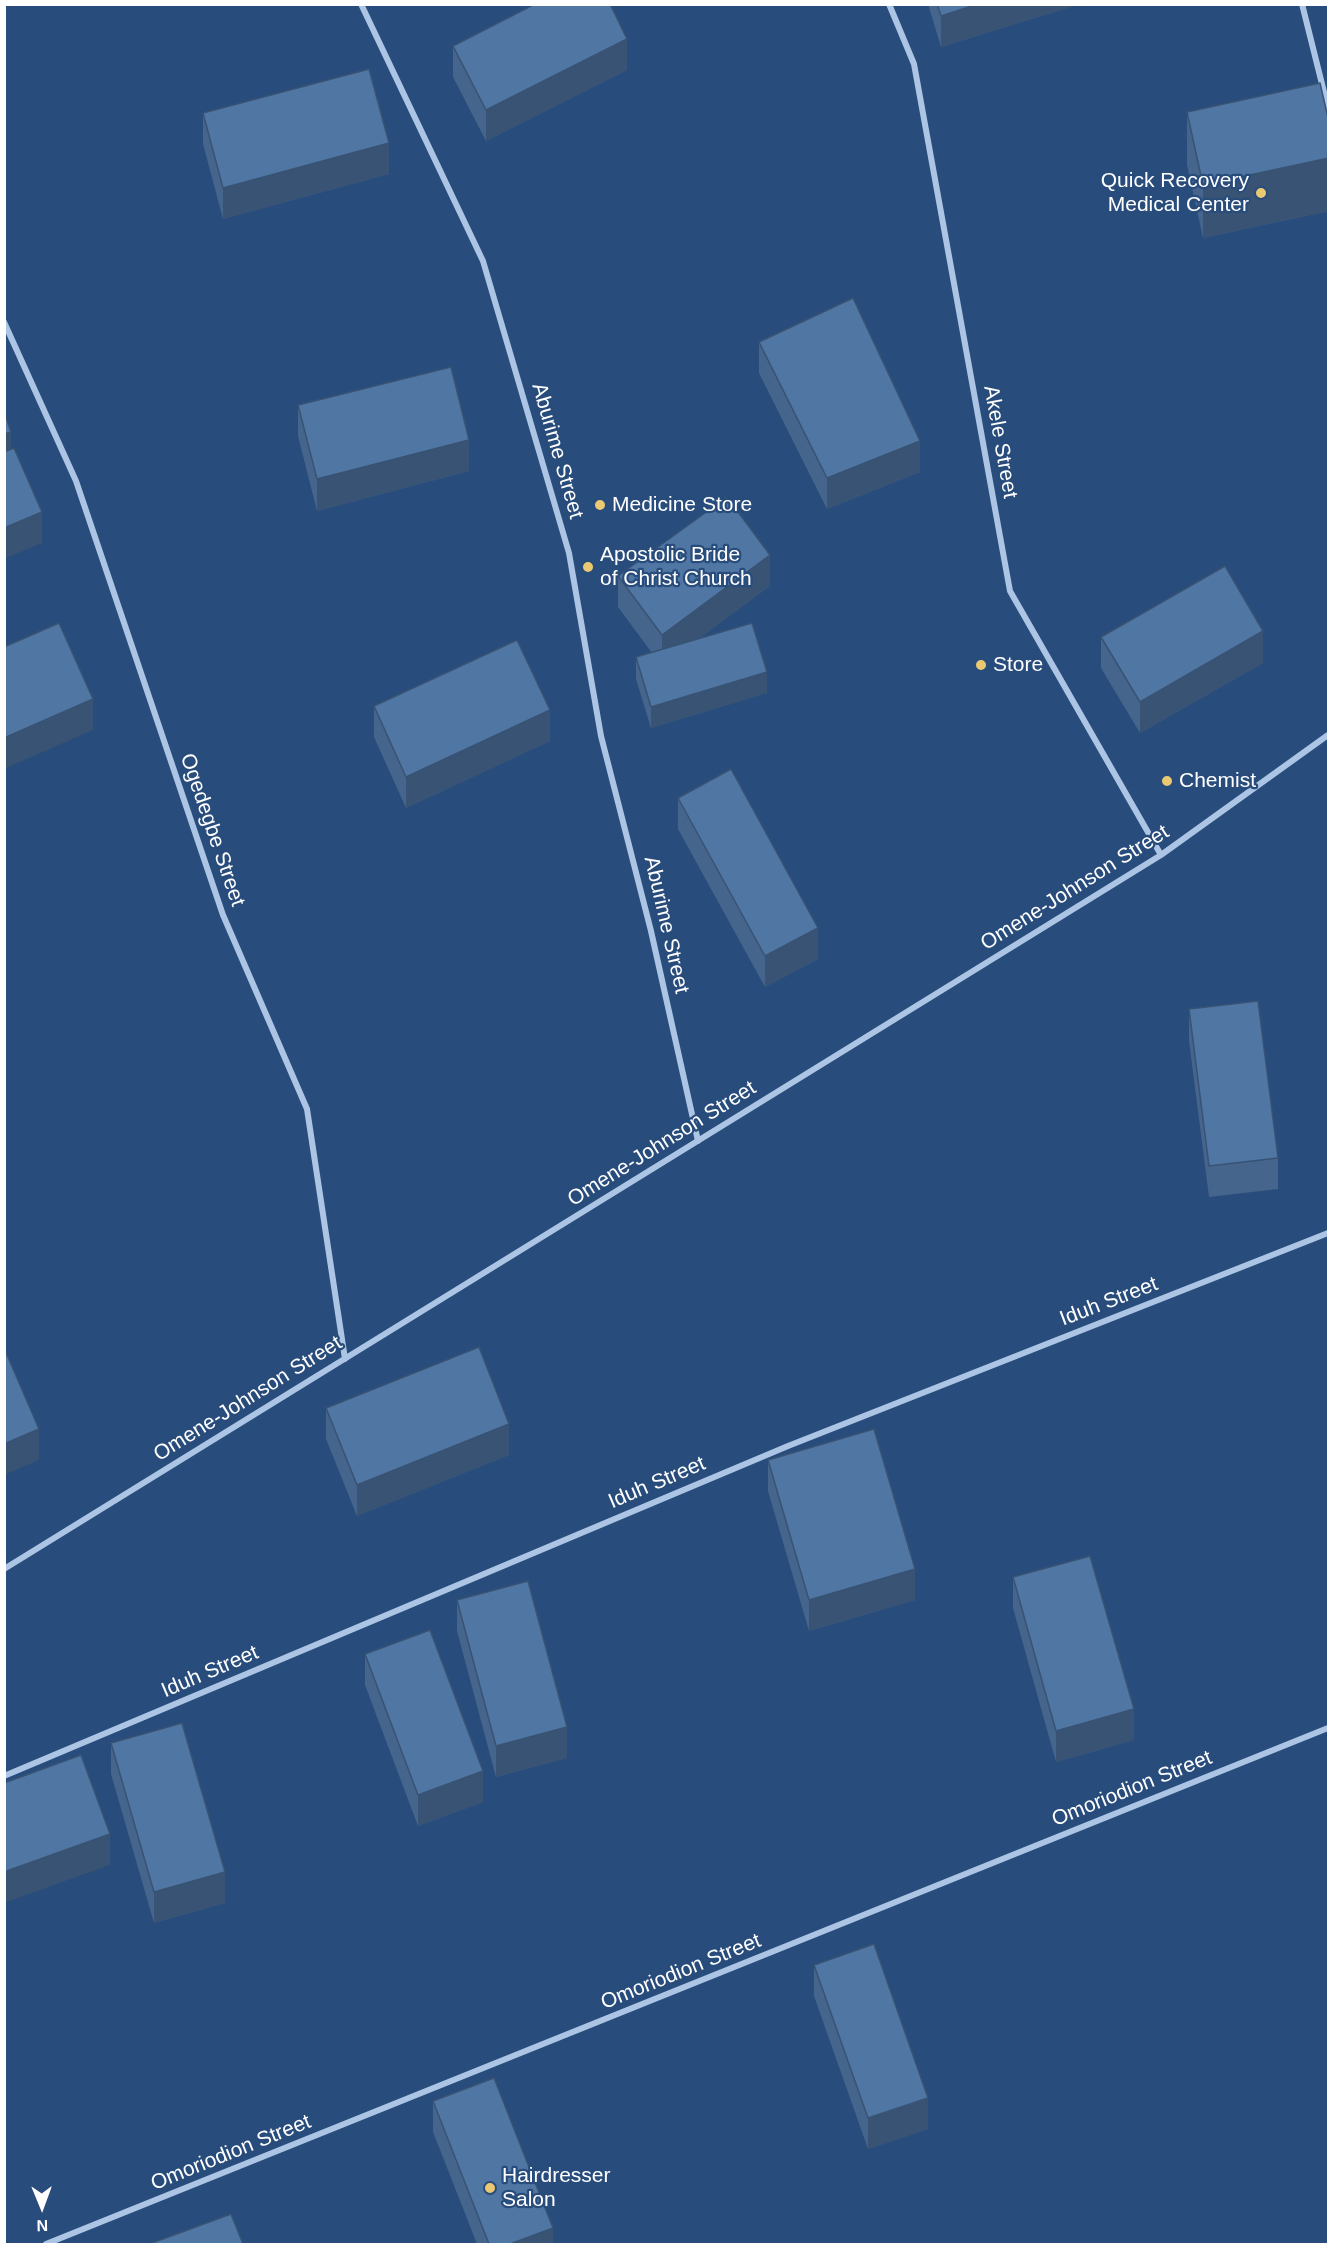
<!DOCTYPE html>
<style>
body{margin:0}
#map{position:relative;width:1333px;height:2249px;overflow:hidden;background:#284c7b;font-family:Helvetica,sans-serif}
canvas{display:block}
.frame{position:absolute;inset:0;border:6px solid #fff;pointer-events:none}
.north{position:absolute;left:12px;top:2177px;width:60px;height:60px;-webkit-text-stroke:4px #284c7b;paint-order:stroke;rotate:179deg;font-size:16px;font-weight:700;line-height:24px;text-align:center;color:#fff}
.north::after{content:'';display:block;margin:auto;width:21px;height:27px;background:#fff;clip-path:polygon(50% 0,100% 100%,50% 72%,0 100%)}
</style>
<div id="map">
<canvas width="1333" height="2249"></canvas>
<div class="frame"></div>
<div class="north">N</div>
</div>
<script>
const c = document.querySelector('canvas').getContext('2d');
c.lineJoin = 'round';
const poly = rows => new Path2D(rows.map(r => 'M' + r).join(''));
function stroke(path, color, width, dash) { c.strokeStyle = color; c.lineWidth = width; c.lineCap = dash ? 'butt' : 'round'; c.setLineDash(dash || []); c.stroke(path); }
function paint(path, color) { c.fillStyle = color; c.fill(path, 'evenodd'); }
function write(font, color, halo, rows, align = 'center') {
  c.font = font + ' Helvetica,sans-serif'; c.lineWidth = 4.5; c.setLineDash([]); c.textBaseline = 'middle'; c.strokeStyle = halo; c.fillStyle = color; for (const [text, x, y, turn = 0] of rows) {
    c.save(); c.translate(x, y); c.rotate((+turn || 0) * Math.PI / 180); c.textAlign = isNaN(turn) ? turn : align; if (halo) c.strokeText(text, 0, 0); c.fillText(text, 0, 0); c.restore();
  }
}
stroke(poly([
 [361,4,483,261,569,553,601,736,651,931,698,1141],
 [889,4,914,64,1010,591,1161,855],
 [1302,4,1328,108],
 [4,322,76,481,223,915,307,1109,345,1359],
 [4,1569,1161,855,1328,735],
 [4,1776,788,1446,1328,1233],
 [46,2244,1328,1728]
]), '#acc5e4', 6);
paint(poly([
 [928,4,1080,4,941,47],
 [453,46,627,70,486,141,453,77],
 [1187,112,1329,122,1329,211,1203,238,1187,165],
 [203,113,389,174,223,219,203,144],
 [759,342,920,472,827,509,759,373],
 [298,405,469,471,317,511,298,436],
 [618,576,770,586,698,639,767,693,651,728,636,679,636,657,652,653,618,607],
 [1101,637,1263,663,1140,733,1101,668],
 [374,706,550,741,406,808,374,737],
 [678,798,818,959,765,987,678,829],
 [1189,1009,1278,1158,1278,1189,1209,1197,1189,1041],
 [326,1408,509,1455,357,1516,326,1439],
 [768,1460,915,1600,809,1631,768,1491],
 [1013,1577,1134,1740,1056,1762,1013,1608],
 [457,1600,567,1758,496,1777,457,1631],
 [365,1654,483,1802,418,1826,365,1685],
 [111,1743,225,1903,154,1923,111,1774],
 [814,1965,928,2129,868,2149,814,1996],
 [433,2101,553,2244,477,2244,433,2132]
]), '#45658d');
paint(poly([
 [978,4,1080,4,941,47,941,16],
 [627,39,627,70,486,141,486,110],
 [389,143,389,174,223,219,223,188],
 [1329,158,1329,211,1203,238,1203,185],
 [11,432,11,463,4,465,4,434],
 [469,440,469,471,317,511,317,479],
 [920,441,920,472,827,509,827,478],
 [42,512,42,543,4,559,4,528],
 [770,555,770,586,662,666,662,635],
 [1263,631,1263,663,1140,733,1140,702],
 [767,672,767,693,651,728,651,707],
 [93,699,93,730,4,769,4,738],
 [550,710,550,741,406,808,406,777],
 [818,928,818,959,765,987,765,956],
 [509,1424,509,1455,357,1516,357,1485],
 [39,1429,39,1460,4,1475,4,1444],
 [915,1569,915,1600,809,1631,809,1600],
 [1134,1709,1134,1740,1056,1762,1056,1731],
 [567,1727,567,1758,496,1777,496,1746],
 [483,1771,483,1802,418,1826,418,1795],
 [110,1834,110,1865,4,1903,4,1872],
 [225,1872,225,1903,154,1923,154,1892],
 [928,2098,928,2129,868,2149,868,2118],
 [553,2228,553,2244,510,2244]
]), '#385373');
const building = poly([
 [535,4,610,4,627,39,486,110,453,46,535,4],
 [937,4,978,4,941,16,937,4],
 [369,69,389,143,223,188,203,113,369,69],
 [1320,83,1329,122,1329,158,1203,185,1187,112,1320,83],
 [853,298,920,441,827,478,759,342,853,298],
 [451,367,469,440,317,479,298,405,451,367],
 [4,412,11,432,4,434,4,412],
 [14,448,42,512,4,528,4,452,14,448],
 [727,497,770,555,662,635,618,576,727,497],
 [1225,566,1263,631,1140,702,1101,637,1225,566],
 [59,623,93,699,4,738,4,647,59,623],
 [752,623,767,672,651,707,636,657,752,623],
 [517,640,550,710,406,777,374,706,517,640],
 [731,769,818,928,765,956,678,798,731,769],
 [1258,1001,1278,1158,1209,1166,1189,1009,1258,1001],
 [479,1347,509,1424,357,1485,326,1408,479,1347],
 [4,1348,39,1429,4,1444,4,1348],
 [874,1429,915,1569,809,1600,768,1460,874,1429],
 [1090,1556,1134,1709,1056,1731,1013,1577,1090,1556],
 [528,1581,567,1727,496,1746,457,1600,528,1581],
 [430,1630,483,1771,418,1795,365,1654,430,1630],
 [182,1723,225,1872,154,1892,111,1743,182,1723],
 [81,1755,110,1834,4,1872,4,1783,81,1755],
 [874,1944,928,2098,868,2118,814,1965,874,1944],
 [494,2078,553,2228,510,2244,489,2244,433,2101,494,2078],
 [231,2214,243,2244,152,2244,152,2243,231,2214]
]);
paint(building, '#5076a4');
stroke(building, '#385373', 1.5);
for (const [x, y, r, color] of [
 [1261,193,6,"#ebc973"],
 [600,505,6,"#ebc973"],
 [588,567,6,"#ebc973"],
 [981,665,6,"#ebc973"],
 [1167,781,6,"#ebc973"],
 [490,2188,6,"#ebc973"]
]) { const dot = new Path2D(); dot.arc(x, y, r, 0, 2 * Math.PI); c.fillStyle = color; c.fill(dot); stroke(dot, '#284c7b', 2); }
write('21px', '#fff', '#284c7b', [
 ["Quick Recovery",1249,181,"right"],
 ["Medical Center",1249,205,"right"],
 ["Medicine Store",612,505],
 ["Apostolic Bride",600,555],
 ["of Christ Church",600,579],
 ["Store",993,665],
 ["Chemist",1179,781],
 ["Hairdresser",502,2176],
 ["Salon",502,2200]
], 'left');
write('21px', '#fff', '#284c7b', [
 ["Akele Street",1000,442,80],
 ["Aburime Street",557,451,74],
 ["Ogedegbe Street",212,830,71],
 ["Omene-Johnson Street",1075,888,-32],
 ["Aburime Street",666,925,77],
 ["Omene-Johnson Street",662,1144,-32],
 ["Iduh Street",1109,1302,-21],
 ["Omene-Johnson Street",248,1399,-32],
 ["Iduh Street",657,1483,-23],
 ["Iduh Street",210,1672,-23],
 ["Omoriodion Street",1132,1789,-22],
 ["Omoriodion Street",681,1972,-22],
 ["Omoriodion Street",231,2153,-22]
]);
</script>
